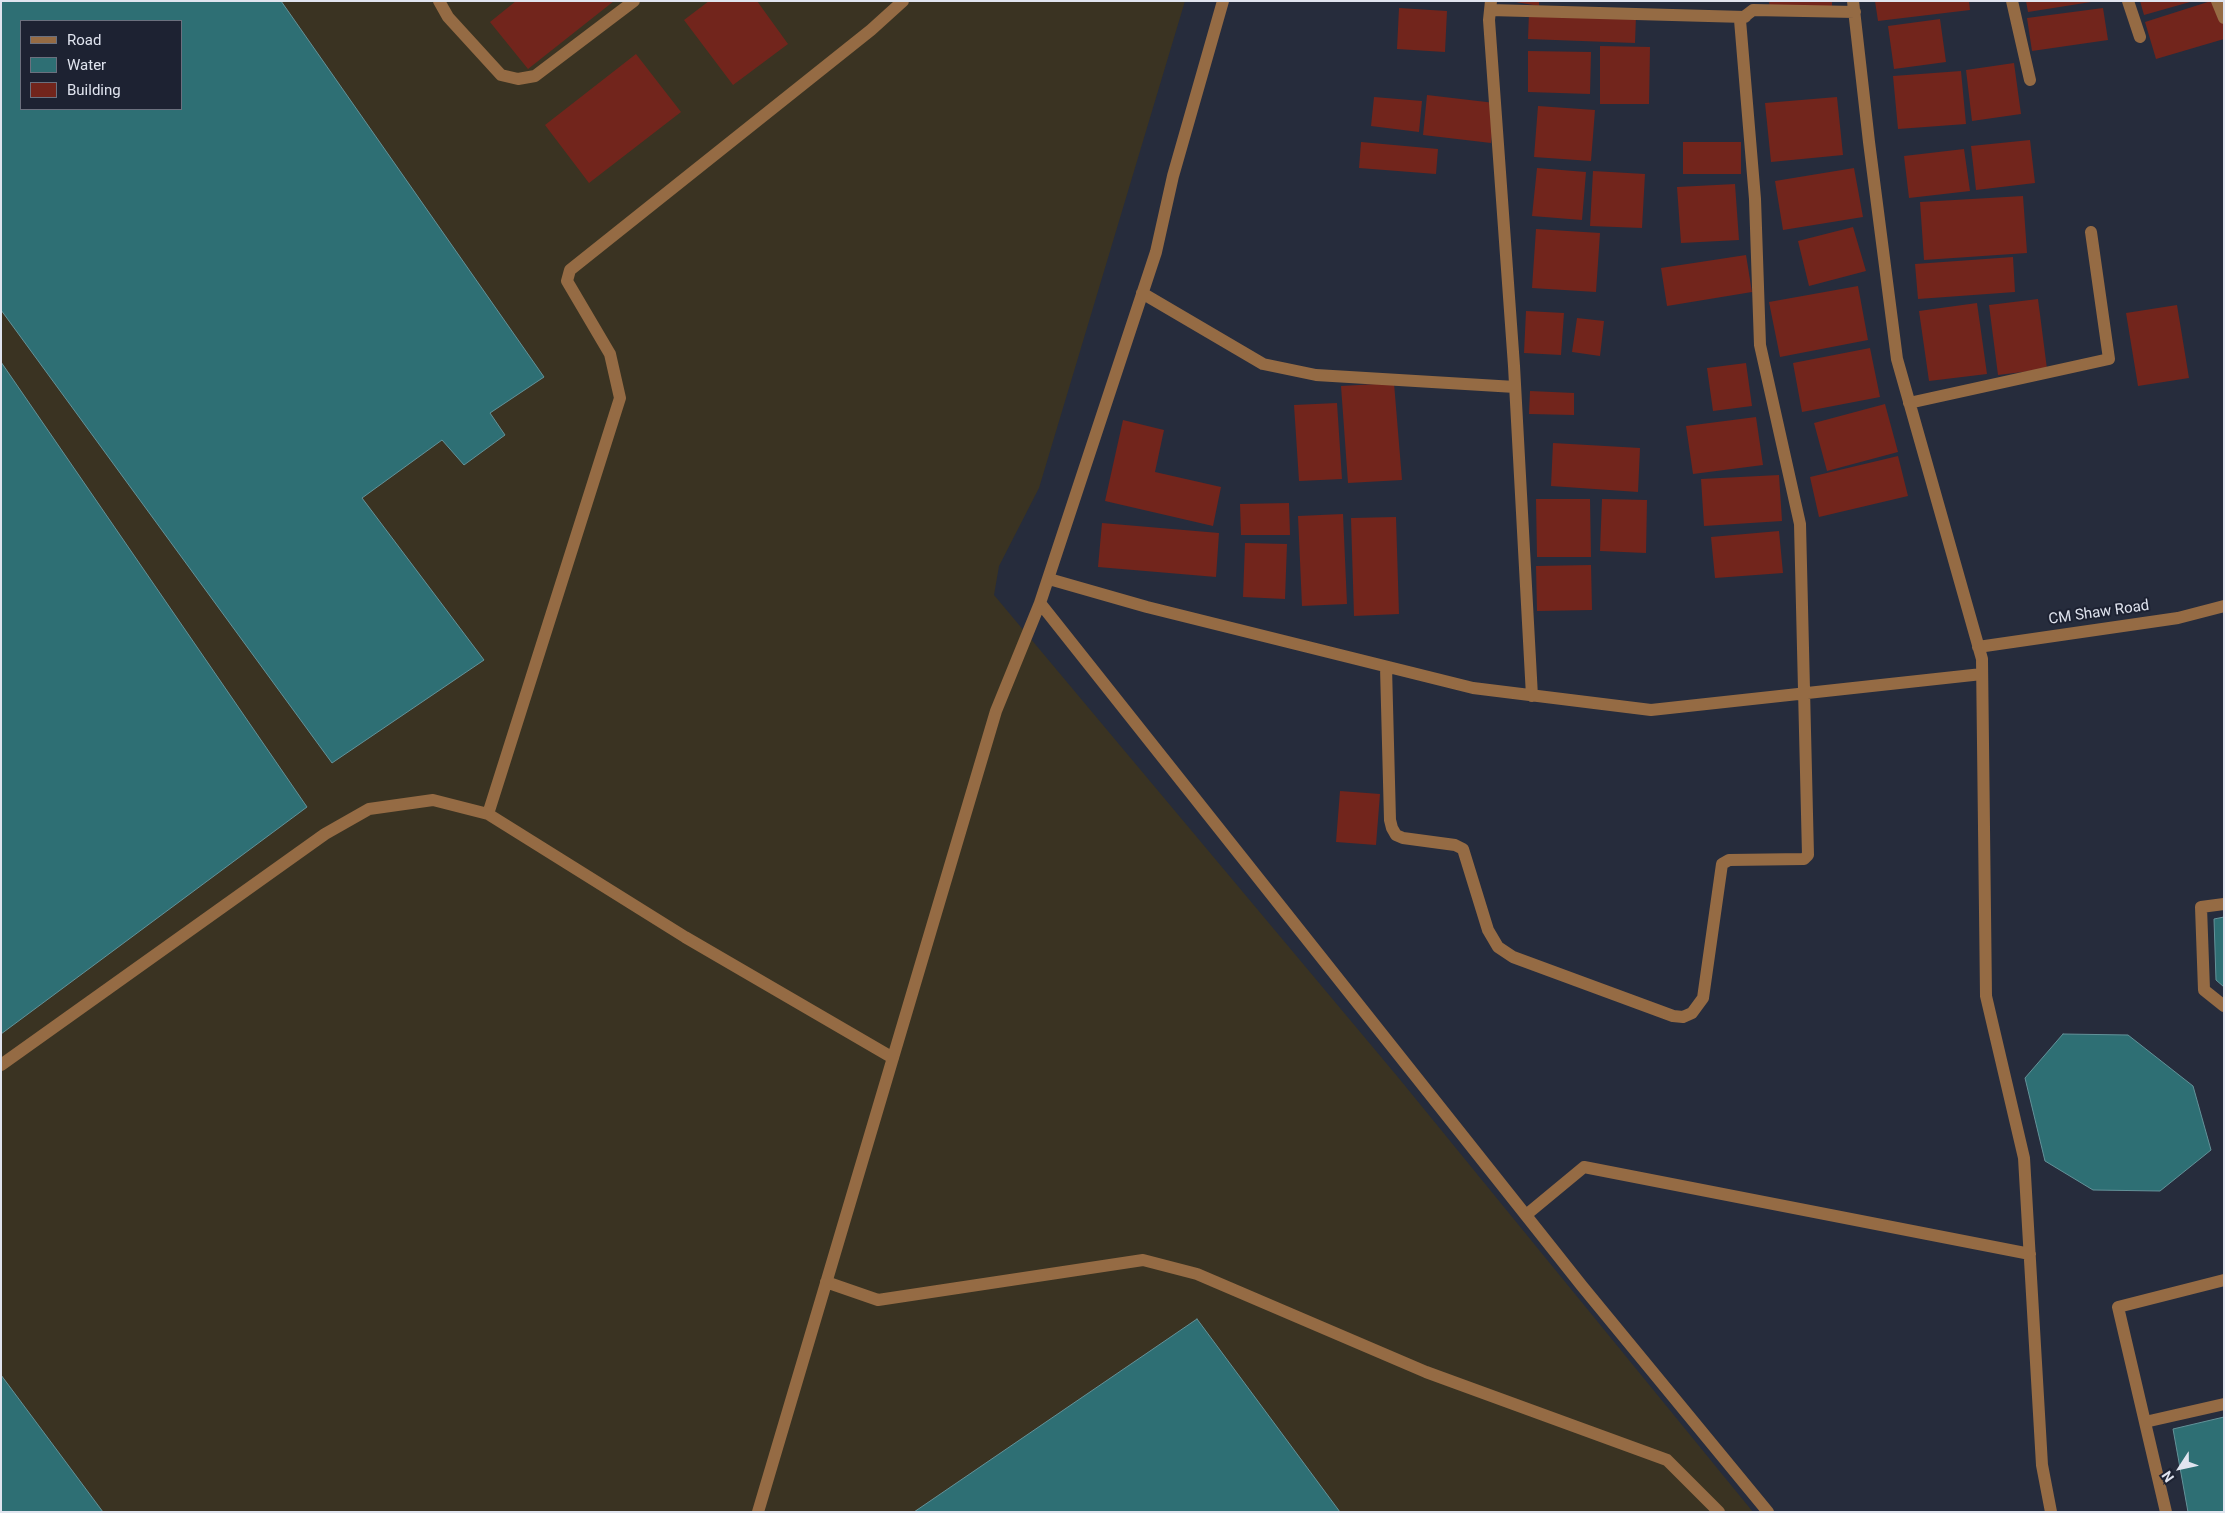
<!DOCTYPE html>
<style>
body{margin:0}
#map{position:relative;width:2225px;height:1513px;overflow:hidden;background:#262c3c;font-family:Roboto,sans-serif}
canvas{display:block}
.frame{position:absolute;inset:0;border:2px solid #e0e4ef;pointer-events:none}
.legend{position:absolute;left:20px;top:20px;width:162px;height:90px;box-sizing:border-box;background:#1d2232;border:1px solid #6b707e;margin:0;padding:6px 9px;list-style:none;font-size:15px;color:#e0e4ef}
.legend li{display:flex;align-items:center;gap:10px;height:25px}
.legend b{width:25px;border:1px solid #6b707e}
.north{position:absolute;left:2155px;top:1443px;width:50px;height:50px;-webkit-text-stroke:4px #1d2232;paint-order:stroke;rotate:235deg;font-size:14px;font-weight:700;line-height:20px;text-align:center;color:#e0e4ef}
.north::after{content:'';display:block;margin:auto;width:18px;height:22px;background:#e0e4ef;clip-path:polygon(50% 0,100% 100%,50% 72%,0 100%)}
</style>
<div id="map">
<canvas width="2225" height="1513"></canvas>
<div class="frame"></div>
<ul class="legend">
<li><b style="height:6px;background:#956b44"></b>Road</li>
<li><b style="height:14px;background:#2e6f74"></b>Water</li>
<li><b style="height:14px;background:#72251c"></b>Building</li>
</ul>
<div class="north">N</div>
</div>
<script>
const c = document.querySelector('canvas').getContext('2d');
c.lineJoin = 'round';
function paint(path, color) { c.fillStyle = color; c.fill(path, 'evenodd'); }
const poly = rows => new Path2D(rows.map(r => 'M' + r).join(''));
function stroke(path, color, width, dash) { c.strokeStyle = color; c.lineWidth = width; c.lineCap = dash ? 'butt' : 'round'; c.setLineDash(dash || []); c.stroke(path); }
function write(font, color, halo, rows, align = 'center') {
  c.font = font + ' Roboto,sans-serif'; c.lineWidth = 4; c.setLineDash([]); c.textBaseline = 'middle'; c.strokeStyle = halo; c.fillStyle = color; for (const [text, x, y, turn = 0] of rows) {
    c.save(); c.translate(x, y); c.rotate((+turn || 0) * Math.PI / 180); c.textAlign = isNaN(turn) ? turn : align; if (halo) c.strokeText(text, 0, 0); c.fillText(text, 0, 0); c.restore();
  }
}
paint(poly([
 [1,1,1185,1,1039,488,999,566,994,595,1397,1076,1753,1512,1,1512],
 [21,21,181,21,181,109,21,109]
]), '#3a3322');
const water = poly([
 [1,1,281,1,544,377,490,413,505,435,464,465,442,440,362,498,484,660,332,763,1,310,1,1],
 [21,21,181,21,181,109,21,109,21,21],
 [1,362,307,807,1,1034,1,362],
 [2224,917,2224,987,2216,980,2214,919,2224,917],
 [2063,1034,2128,1035,2193,1086,2211,1150,2160,1191,2093,1190,2045,1161,2025,1078,2063,1034],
 [1197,1319,1340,1512,914,1512,1197,1319],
 [1,1375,103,1512,1,1512,1,1375],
 [2224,1417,2224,1512,2188,1512,2173,1429,2224,1417]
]);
paint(water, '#2e6f74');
stroke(water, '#639299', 1);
paint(poly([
 [516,1,614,1,528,69,490,22],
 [709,1,757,1,788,44,733,85,684,20],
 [1510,1,1539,1,1539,6],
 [1769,1,1832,1,1832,6,1770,11],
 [1875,1,1969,1,1970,10,1878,21],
 [2026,1,2091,1,2091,2,2028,12],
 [2140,1,2189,1,2190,2,2144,15],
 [2211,1,2216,1,2224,26,2224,39,2156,59,2145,22],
 [1399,8,1447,11,1445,52,1397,49],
 [2103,8,2108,40,2032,51,2027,18],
 [1529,12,1636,16,1635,43,1528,39],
 [1940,19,1946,62,1894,69,1888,26],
 [1600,46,1650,47,1649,104,1600,104],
 [1528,51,1591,52,1590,94,1528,92],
 [636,54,681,112,589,183,545,125],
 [2014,63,2021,114,1972,121,1966,70],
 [1961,71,1966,124,1898,129,1893,76],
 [1427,95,1495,103,1491,143,1423,135],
 [1374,97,1422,101,1419,132,1371,126],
 [1837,97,1843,155,1771,162,1765,103],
 [1538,106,1595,110,1591,161,1534,157],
 [2030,140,2035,183,1976,190,1971,146],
 [1361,142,1438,149,1436,174,1359,168],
 [1683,142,1741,142,1741,174,1683,174],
 [1964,149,1970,191,1909,198,1904,156],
 [1537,168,1586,172,1582,220,1532,216],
 [1854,168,1863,217,1783,230,1775,181],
 [1593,171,1645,174,1642,228,1590,226],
 [1735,184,1739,240,1681,243,1677,187],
 [2023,196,2027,253,1924,260,1920,202],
 [1853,227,1866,271,1809,286,1798,241],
 [1536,229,1600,233,1596,292,1532,288],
 [1746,255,1752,292,1667,306,1661,268],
 [2013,257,2015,292,1918,299,1915,264],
 [1858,286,1868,340,1780,357,1769,302],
 [2038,299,2047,369,1998,375,1989,305],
 [1977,303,1987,374,1929,381,1919,311],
 [2177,305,2189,378,2138,386,2126,313],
 [1526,311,1564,313,1561,355,1524,353],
 [1577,318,1604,321,1600,356,1572,352],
 [1870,348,1880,397,1802,412,1793,363],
 [1746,363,1752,406,1713,411,1707,368],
 [1394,383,1402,480,1348,483,1341,386],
 [1530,391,1574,393,1574,415,1529,414],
 [1337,403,1342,479,1299,481,1294,405],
 [1885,404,1898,452,1827,471,1814,423],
 [1756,417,1763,465,1693,474,1686,426],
 [1123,420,1164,430,1155,472,1221,487,1213,526,1105,501],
 [1553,443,1640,448,1638,492,1551,486],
 [1898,456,1908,496,1819,517,1810,477],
 [1779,475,1782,521,1704,526,1701,479],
 [1536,499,1590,499,1591,557,1537,557],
 [1602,499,1647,500,1646,553,1600,551],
 [1289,503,1290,535,1241,535,1240,504],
 [1343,514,1347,604,1302,606,1298,516],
 [1396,517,1399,614,1354,616,1351,518],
 [1102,523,1219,533,1216,577,1098,567],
 [1779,531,1783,573,1715,578,1711,537],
 [1245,543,1287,544,1285,599,1243,597],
 [1591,565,1592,610,1537,611,1536,566],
 [1340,791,1380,794,1376,845,1336,842]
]), '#72251c');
stroke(poly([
 [439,1,448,17,501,75,518,79,535,76,634,1],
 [1223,1,1173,176,1156,252,1040,603,1582,1286,1768,1512],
 [1491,1,1489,20,1514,366,1532,696],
 [1853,1,1869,142,1897,359,1982,659,1986,996,2024,1158,2042,1465,2051,1512],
 [2012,1,2030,80],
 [2128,1,2140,37],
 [2217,1,2224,18],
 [1490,10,1745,17],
 [1142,293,1263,364,1316,375,1515,387],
 [1909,403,2109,359,2091,232],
 [1049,579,1147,607,1473,688,1651,710,1982,674],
 [1978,647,2178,618,2224,606],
 [1386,667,1390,820,1392,828,1396,835,1403,838,1455,845,1463,849,1488,930,1498,947,1513,957,1673,1016,1683,1017,1692,1013,1703,998,1722,864,1729,860,1804,859,1808,855,1800,524,1760,345,1755,199,1740,20,1753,10,1855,12],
 [488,814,620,398,610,354,567,281,570,270,871,30,903,1],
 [2224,904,2201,907,2204,990,2224,1006],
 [1,1065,325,834,369,809,433,800,488,814,685,937,893,1058],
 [1526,1215,1584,1167,2030,1254],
 [826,1282,878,1300,1143,1260,1197,1274,1426,1372,1667,1460,1719,1512],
 [2145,1422,2224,1404],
 [758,1512,996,711,1040,603],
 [2166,1512,2118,1307,2224,1280]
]), '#956b44', 12);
write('15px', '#e0e4ef', '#1d2232', [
 ["CM Shaw Road",2099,613,-8]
]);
</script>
